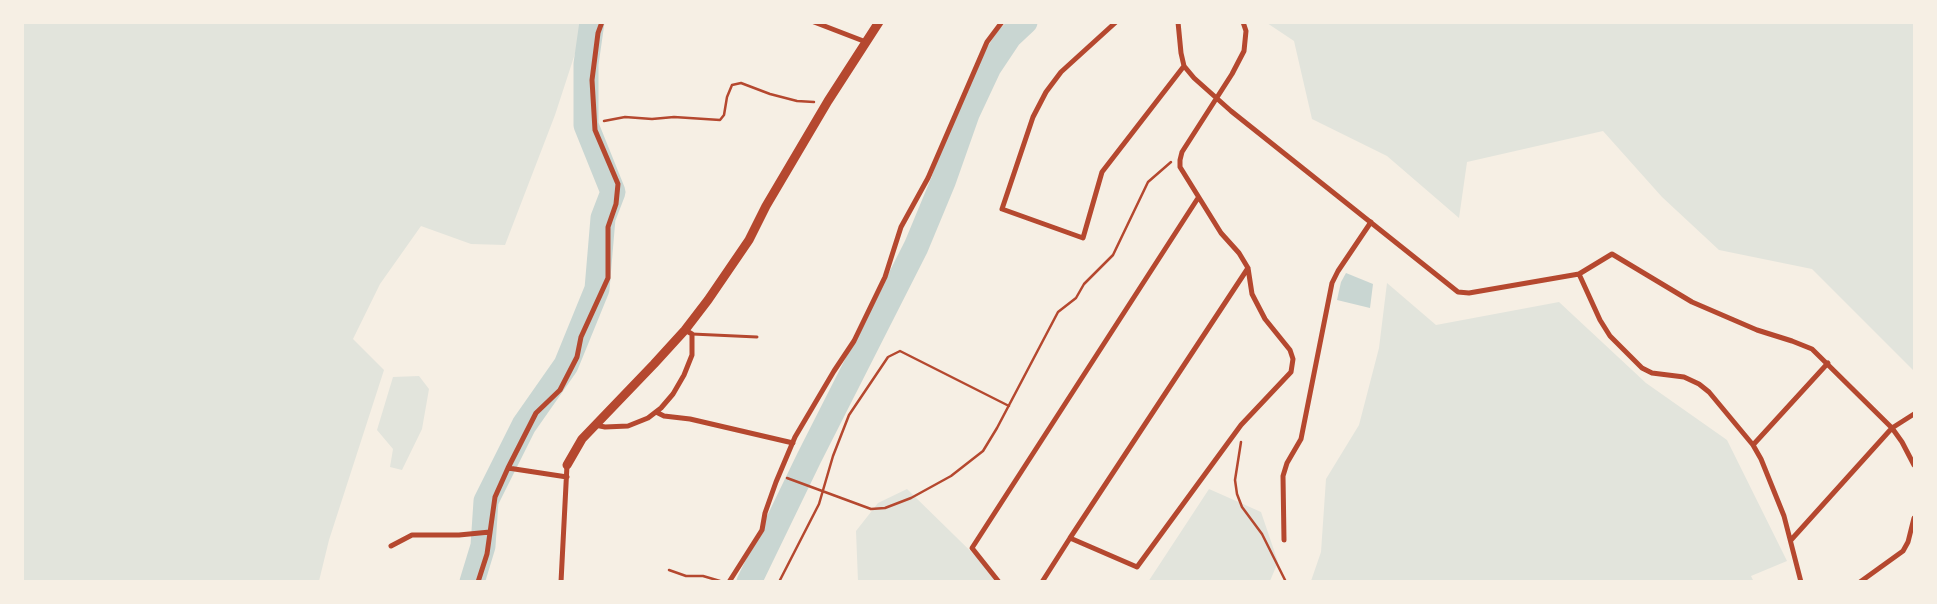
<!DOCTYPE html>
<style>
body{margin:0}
#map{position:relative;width:1937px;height:604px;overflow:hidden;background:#f6efe4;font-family:"DejaVu Sans",sans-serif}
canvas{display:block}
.frame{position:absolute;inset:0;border:24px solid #f6efe4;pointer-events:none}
</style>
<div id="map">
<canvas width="1937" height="604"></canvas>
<div class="frame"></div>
</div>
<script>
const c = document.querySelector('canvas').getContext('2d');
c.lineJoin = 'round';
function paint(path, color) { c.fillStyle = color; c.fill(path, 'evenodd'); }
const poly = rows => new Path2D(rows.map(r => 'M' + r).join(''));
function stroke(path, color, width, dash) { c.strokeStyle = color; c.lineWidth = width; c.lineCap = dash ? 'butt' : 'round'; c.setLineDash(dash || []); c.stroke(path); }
paint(poly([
 [22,23,585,23,555,115,505,245,471,244,421,226,380,284,353,339,384,370,329,540,319,581,23,581],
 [1267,23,1914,23,1914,371,1812,269,1719,250,1662,197,1603,131,1467,162,1459,218,1387,156,1312,119,1294,41],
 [1387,283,1436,325,1559,302,1646,383,1727,440,1787,561,1751,576,1754,582,1311,581,1321,552,1326,479,1359,425,1379,348],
 [419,376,429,389,422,429,402,470,390,467,393,449,377,430,393,377],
 [907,489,1001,581,858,581,856,531,878,503],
 [1209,489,1261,512,1278,562,1270,581,1148,582]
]), '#e2e4dc');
paint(poly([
 [1346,273,1373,284,1370,308,1337,300,1341,282]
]), '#c9d6d2');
stroke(poly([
 [472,582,483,546,486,501,524,425,566,365,597,289,603,218,613,192,586,125,586,64,592,22],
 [749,582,809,458,916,247,943,182,967,114,989,67,1009,37,1025,22]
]), '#c9d6d2', 25);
stroke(poly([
 [604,121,625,117,652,119,674,117,720,120,724,115,727,97,732,85,741,83,770,94,797,101,814,102],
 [1241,442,1235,480,1237,494,1242,507,1262,534,1286,582],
 [787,478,871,509,885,508,911,498,951,476,983,451,997,428,1058,312,1076,298,1084,284,1113,255,1148,182,1171,162],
 [669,570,686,576,703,576,720,581],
 [779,582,819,504,833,456,849,415,888,357,900,351,1009,406]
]), '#b5482f', 2.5);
stroke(poly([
 [692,334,757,337]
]), '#b5482f', 3);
stroke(poly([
 [814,22,866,42],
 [1116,22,1061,72,1046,92,1033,117,1002,209,1083,238,1102,172,1184,66],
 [1178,22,1181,53,1184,66,1194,78,1231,111,1458,292,1469,293,1579,274,1612,254,1692,302,1757,330,1792,341,1812,349,1892,428,1902,442,1914,465],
 [1243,22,1246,31,1244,51,1232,74,1182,152,1180,160,1180,167,1221,233,1239,253,1248,268,1252,294,1265,319,1290,350,1293,359,1291,372,1241,425,1137,567,1070,538,1248,268],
 [1579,274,1600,320,1610,336,1642,368,1652,373,1684,377,1699,384,1709,392,1753,445,1761,459,1784,516,1801,582],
 [656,412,664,416,690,419,793,443],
 [595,425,605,427,628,426,648,418,661,408,673,394,684,375,692,355,692,334,685,330],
 [1753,445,1828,363],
 [508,468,567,477],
 [1284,540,1283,476,1287,463,1301,439,1332,283,1338,271,1371,222],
 [1791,540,1892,428,1914,414],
 [391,546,412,535,459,535,490,532],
 [478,582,487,554,495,497,508,468,536,413,560,390,577,357,581,337,608,278,608,227,616,204,618,184,595,130,592,80,598,33,602,22],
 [561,582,567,465],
 [729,582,762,530,765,513,776,482,795,437,834,371,854,341,885,277,901,227,928,178,987,42,1002,22],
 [999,582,972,548,1198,198],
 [1042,582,1070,538],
 [1860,582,1903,551,1908,542,1914,518]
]), '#b5482f', 5);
stroke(poly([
 [567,465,582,439,654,364,685,330,708,300,749,240,766,206,828,101,879,22]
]), '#b5482f', 9);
</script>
